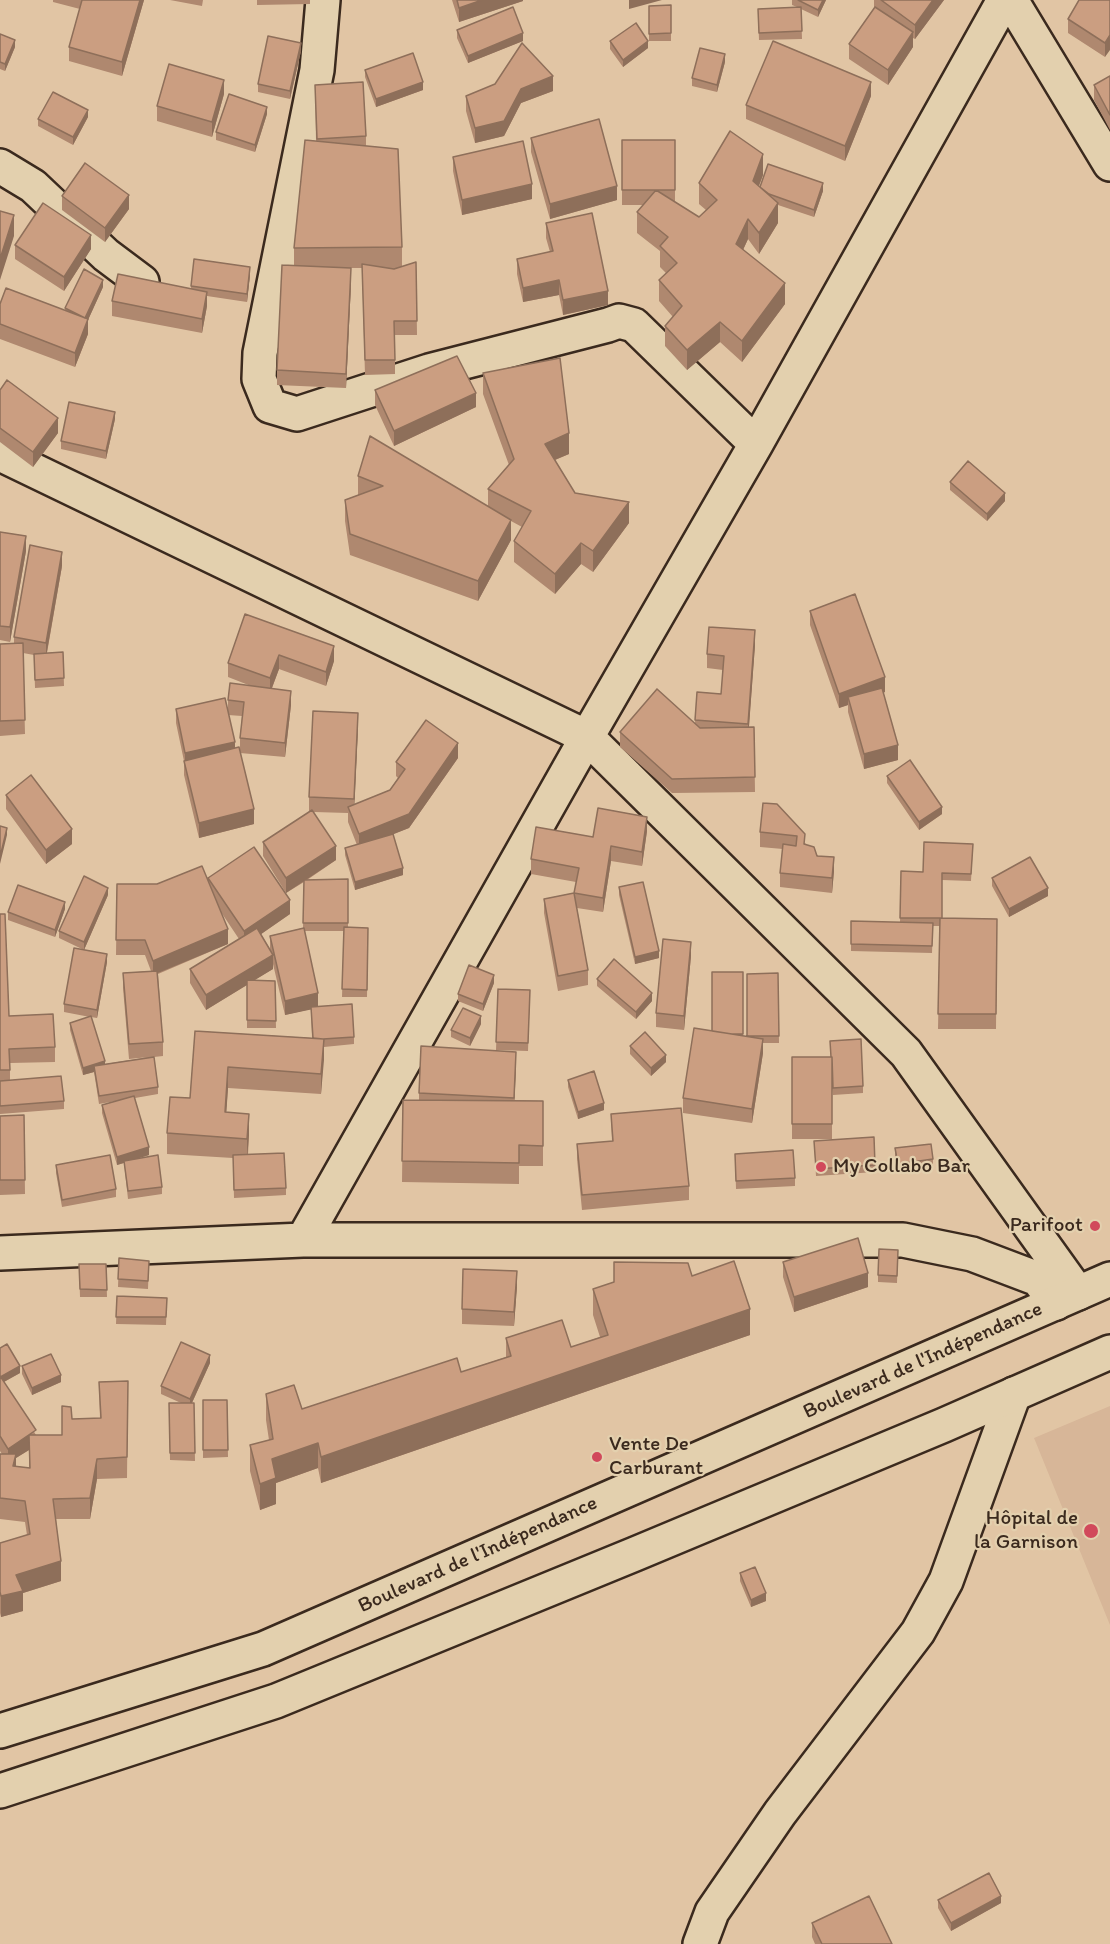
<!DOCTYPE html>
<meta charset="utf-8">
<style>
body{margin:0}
canvas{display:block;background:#e1c5a4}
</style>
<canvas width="1110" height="1944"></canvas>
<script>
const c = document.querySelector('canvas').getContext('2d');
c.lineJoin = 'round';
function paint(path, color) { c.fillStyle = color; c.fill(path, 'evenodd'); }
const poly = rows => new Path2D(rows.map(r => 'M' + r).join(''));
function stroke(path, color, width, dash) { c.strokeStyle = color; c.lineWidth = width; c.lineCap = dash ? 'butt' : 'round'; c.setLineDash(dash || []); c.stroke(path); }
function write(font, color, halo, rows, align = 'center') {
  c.font = font + ' Itim,sans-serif'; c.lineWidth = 4.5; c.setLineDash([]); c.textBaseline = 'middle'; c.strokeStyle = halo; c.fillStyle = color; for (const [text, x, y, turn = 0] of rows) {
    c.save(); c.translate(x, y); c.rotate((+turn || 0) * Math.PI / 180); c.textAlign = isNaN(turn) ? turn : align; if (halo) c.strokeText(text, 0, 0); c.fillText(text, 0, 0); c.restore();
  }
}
paint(poly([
 [1110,1406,1110,1625,1034,1438]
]), '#d7b698');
const street = poly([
 [323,0,317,70,260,353,259,379,270,406,297,414,429,371,608,325,619,321,634,325,756,444],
 [1011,0,1110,164],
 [0,166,33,186,106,255,142,282],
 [0,454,587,737,906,1053,1078,1293],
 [303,1240,587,737,756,444,1004,0],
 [0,1253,303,1240,903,1240,972,1254,1038,1279,1056,1303],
 [700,1944,712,1912,780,1813,918,1632,946,1581,1014,1394]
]);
const secondary = poly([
 [0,1731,263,1649,1110,1279],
 [0,1791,276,1701,635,1554,944,1425,1110,1352]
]);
stroke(street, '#3b2a1e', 38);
stroke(secondary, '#3b2a1e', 38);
stroke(street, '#e3d0ae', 33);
stroke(secondary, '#e3d0ae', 33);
paint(poly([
 [53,0,144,0,122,76,69,61,69,47,80,9,53,2],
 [170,0,203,0,202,6],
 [257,0,310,0,310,4,257,5],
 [452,0,523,0,523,1,459,22],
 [792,0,826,0,818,17,801,9,802,39,759,40,758,9,797,7,792,5],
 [874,0,944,0,915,39,913,38,913,47,888,85,849,59,849,44,874,8],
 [1110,0,1105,57,1068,33,1068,19],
 [671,5,671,41,649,41,649,6],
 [457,30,523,41,468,63,457,38],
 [0,34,15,47,5,71,0,69],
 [610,41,648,48,623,67,610,49],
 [301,51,290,99,258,92,258,84],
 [725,62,717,92,692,86,692,78],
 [365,70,423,90,376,107,365,77],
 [1110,76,1110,130,1094,100,1094,85],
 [315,85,366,136,366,146,402,247,402,267,416,262,417,335,395,335,395,374,365,375,362,268,347,268,351,283,346,388,277,385,277,370,294,265,294,248,316,141],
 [553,91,521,103,504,136,475,143,466,111,466,96],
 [224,94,212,137,157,121,157,106],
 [871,96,845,161,746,119,746,105],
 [267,114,255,152,216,140,216,132],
 [88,117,73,145,38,126,38,119],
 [531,138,617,200,550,219,531,152],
 [622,140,675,140,675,202,699,217,706,210,699,204,699,183,763,175,759,186,760,187,823,191,814,217,778,205,778,223,759,254,748,239,743,250,785,304,742,362,720,342,687,370,665,346,665,326,673,317,659,301,659,280,666,273,660,267,660,251,637,233,637,212,643,205,622,205],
 [453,157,532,199,462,215,453,171],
 [62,196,129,209,105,242,62,210],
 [546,223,608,305,563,315,559,295,523,302,517,274,517,259,550,252,546,238],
 [15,245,91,249,64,291,15,259],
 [250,275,247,302,207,296,207,306,202,333,112,316,112,301,191,289,191,286],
 [103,287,88,320,88,334,75,367,0,339,0,304,65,310,65,308],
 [483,373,569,454,555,460,575,493,629,523,593,572,581,564,555,594,514,562,514,541,522,527,511,521,511,540,478,601,350,555,345,521,345,500,358,495,358,476,488,506,488,489,509,465,483,394],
 [0,390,58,433,33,467,0,442],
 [375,390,476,407,394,446,375,405],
 [115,419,106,459,61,449,61,441],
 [950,482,1005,501,987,521,950,490],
 [0,532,26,551,10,642,0,640],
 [62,566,47,653,63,652,64,686,35,688,34,655,23,653,25,734,0,736,0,644,14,644,14,637],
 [810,611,885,692,883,693,898,760,864,769,848,712,848,705,839,708,810,625],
 [245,614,334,661,326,686,279,669,272,688,291,705,285,757,240,753,254,824,199,838,184,775,184,761,176,723,176,709,228,714,228,700,251,686,228,677,228,663],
 [228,715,242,716,240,738,240,749,235,748],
 [755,645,749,727,754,727,755,792,672,793,620,747,620,732,695,723,697,692,721,694,723,670,707,668,707,654],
 [358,727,354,805,390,790,398,778,396,776,396,762,458,758,409,828,393,834,403,875,355,890,345,855,345,848,357,845,348,822,348,813,314,812,336,860,307,880,348,879,348,927,368,928,367,997,342,997,344,931,304,931,318,1007,354,1037,354,1044,324,1047,321,1094,228,1088,226,1113,249,1135,248,1155,286,1188,286,1195,234,1198,233,1158,167,1154,167,1133,190,1098,195,1031,312,1038,311,1009,285,1015,273,964,273,969,254,980,275,981,276,1028,247,1028,247,985,206,1010,190,983,190,969,239,939,221,912,228,944,158,974,163,1042,163,1056,154,1057,158,1087,158,1094,135,1098,149,1155,139,1158,162,1187,162,1194,128,1199,124,1163,117,1165,102,1113,102,1105,116,1101,99,1104,94,1072,83,1075,70,1030,70,1023,90,1017,64,1012,64,1004,82,949,59,938,59,931,108,895,84,950,107,962,97,1018,91,1017,105,1064,149,1057,129,1059,123,988,123,973,151,971,145,955,116,955,117,884,157,884,208,880,208,878,290,914,261,934,270,949,270,936,303,928,304,882,286,893,263,856,263,842,309,812,309,797],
 [887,776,942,814,919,830,887,783],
 [6,795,72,844,46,864,6,809],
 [763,803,834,871,832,893,780,887,780,873,783,849,760,847,760,832],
 [647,831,642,866,611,861,603,912,577,908,588,970,588,985,558,991,544,913,544,899,574,893,576,882,531,874,531,859,593,837],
 [973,844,971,881,942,880,942,918,997,919,996,1029,938,1029,940,926,933,926,932,953,851,951,851,921,900,923,901,871,923,872],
 [992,878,1048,896,1009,917,992,886],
 [619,887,659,958,635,964,619,895],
 [65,909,55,937,8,920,8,912],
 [0,914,9,1016,55,1047,55,1062,10,1063,10,1080,64,1101,64,1109,0,1114],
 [691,956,684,1030,656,1027,656,1013],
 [743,972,743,1036,747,1036,778,973,779,1043,763,1043,763,1053,752,1123,683,1113,683,1098,712,1031],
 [597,979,652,1001,636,1019,597,986],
 [494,983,483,1011,458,1001,458,994],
 [498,989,530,990,528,1051,496,1050],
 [481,1024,470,1046,451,1037,451,1030],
 [630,1046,666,1062,651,1076,630,1054],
 [792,1057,863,1086,863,1093,833,1095,832,1086,832,1139,792,1139],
 [516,1066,514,1100,543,1101,543,1166,519,1166,519,1184,402,1182,403,1100,419,1100,419,1093],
 [568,1080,604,1110,578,1119,568,1087],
 [611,1114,689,1186,689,1200,582,1210,577,1159,577,1144,612,1142],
 [24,1115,25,1194,0,1195,0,1116],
 [874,1137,875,1172,816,1176,814,1141],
 [895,1148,933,1159,933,1167,898,1171,895,1156],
 [735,1154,795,1178,795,1186,736,1189],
 [56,1165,116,1189,116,1197,62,1207,56,1173],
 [898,1250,897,1283,878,1282,878,1275],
 [119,1258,149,1261,148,1289,118,1287],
 [783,1262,868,1287,794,1312,783,1277],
 [79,1264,106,1264,107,1297,80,1297],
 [692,1276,750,1335,321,1483,318,1468,276,1483,276,1504,260,1510,250,1471,250,1445,269,1440,266,1420,266,1394,302,1409,461,1372,506,1357,506,1338,571,1347,600,1337,593,1315,593,1289],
 [517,1286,514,1326,462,1324,462,1309],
 [117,1296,167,1298,166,1325,116,1324],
 [0,1348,20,1373,4,1382,36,1435,62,1435,72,1419,100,1419,99,1382,128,1381,127,1478,97,1479,90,1519,56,1519,61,1581,23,1593,23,1611,1,1617,0,1613,0,1543,27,1535,25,1522,0,1519,0,1454,2,1454,0,1451],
 [29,1450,29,1468,16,1466,16,1458],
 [210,1363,192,1403,194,1403,195,1461,170,1460,169,1403,181,1403,161,1394,161,1386],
 [22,1366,61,1382,32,1395,22,1374],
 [203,1400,227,1400,228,1457,203,1458],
 [740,1573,766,1601,751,1607,740,1581],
 [938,1900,1001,1903,951,1931,938,1908],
 [812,1923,892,1944,815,1944,812,1937]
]), '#af886f');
paint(poly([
 [140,0,144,0,122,76,122,62],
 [482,0,523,0,523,1,459,22,459,8],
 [629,0,662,0,629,9],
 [823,0,826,0,818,17,818,10],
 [933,0,944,0,915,39,915,25],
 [913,32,913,47,888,85,888,70],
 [523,33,523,41,468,63,468,56],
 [1110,35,1110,50,1105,57,1105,43],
 [15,40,15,47,5,71,5,64],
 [648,41,648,48,623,67,623,60],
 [301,43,301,51,290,99,290,91],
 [725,54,725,62,717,92,717,85],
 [553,76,553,91,521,103,504,136,475,143,475,128,521,89],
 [224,80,224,94,212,137,212,122],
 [423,82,423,90,376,107,376,99],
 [871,82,871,96,845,161,845,146],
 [267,107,267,114,255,152,255,145],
 [88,110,88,117,73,145,73,137],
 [763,154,763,175,753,201,753,181],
 [823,183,823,191,814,217,814,210],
 [532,184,532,199,462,215,462,200],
 [617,186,617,200,550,219,550,204],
 [129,195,129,209,105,242,105,228],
 [778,203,778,223,759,254,759,233],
 [14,215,14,236,0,280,0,259],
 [748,219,748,239,736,265,736,244],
 [91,235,91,249,64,291,64,277],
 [250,267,250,275,247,302,247,294],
 [351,268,351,283,346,388,346,374],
 [103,280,103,287,88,320,88,334,75,367,75,353,85,319],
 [559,280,559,295,523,302,523,288],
 [785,283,785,304,742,362,742,341],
 [608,291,608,305,563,315,563,300],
 [207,292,207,306,202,333,202,319],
 [720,322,720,342,687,370,687,350],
 [476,393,476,407,394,446,394,431],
 [115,412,115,419,106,459,106,451],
 [58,418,58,433,33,467,33,452],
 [569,433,569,454,545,464,545,444],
 [1005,493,1005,501,987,521,987,514],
 [629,502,629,523,593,572,593,551],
 [511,520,511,540,478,601,478,581],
 [26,536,26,551,10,642,10,627],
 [581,543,581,564,555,594,555,574],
 [62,552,62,566,46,657,46,643],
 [755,630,755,645,748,739,748,724],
 [334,646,334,661,326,686,326,672],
 [279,655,279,669,270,693,270,678],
 [885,677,885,692,850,704,848,697,848,705,839,708,839,694],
 [291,691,291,705,285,757,285,743],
 [358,713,358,727,354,814,354,799],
 [235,742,235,757,185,767,185,753],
 [458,743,458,758,409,828,359,848,359,834],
 [898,745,898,760,864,769,864,754],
 [942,807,942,814,919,830,919,822],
 [254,809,254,824,199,838,199,823],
 [647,817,647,831,642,866,642,852],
 [7,828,7,835,0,864,0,857],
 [72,829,72,844,46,864,46,850],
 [336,846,336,860,286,893,286,878],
 [611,846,611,861,603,912,603,898],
 [834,857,834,871,832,893,832,878],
 [403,868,403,875,355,890,355,882],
 [108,888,108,895,84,950,84,942],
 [1048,888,1048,896,1009,917,1009,909],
 [290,900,290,914,244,946,244,931],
 [65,902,65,909,55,937,55,930],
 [228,929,228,944,153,975,153,961],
 [691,942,691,956,684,1030,684,1016],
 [659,951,659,958,635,964,635,957],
 [107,954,107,962,97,1018,97,1010],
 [273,955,273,969,206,1010,206,995],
 [494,975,494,983,483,1011,483,1004],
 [318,993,318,1008,285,1015,285,1001],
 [652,993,652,1001,636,1019,636,1012],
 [481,1016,481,1024,470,1046,470,1038],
 [324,1039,324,1060,321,1094,321,1074],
 [763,1039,763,1053,752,1123,752,1109],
 [516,1052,516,1066,514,1113,514,1098],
 [666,1055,666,1062,651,1076,651,1068],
 [105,1061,105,1068,94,1066,94,1072,83,1075,83,1068],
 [228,1067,228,1088,225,1133,225,1112],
 [604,1103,604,1110,578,1119,578,1112],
 [249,1114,249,1135,247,1160,247,1139],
 [149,1147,149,1155,117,1165,117,1157],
 [517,1271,517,1286,514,1326,514,1312],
 [868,1273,868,1287,794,1312,794,1297],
 [750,1309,750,1335,321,1483,321,1457],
 [210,1355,210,1363,190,1407,190,1399],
 [20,1366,20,1373,0,1384,0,1377],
 [61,1375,61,1382,32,1395,32,1388],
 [29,1435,29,1450,16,1458,16,1474,8,1463,8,1449],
 [318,1443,318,1468,276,1483,276,1504,260,1510,260,1484,272,1459],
 [97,1459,97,1479,90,1519,90,1498],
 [61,1561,61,1581,23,1593,23,1611,1,1617,1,1596,16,1575],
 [766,1593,766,1601,751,1607,751,1600],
 [1001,1896,1001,1903,951,1931,951,1923]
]), '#8e6f5a');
const building = poly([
 [82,0,140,0,122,62,69,47,82,0],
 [457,0,482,0,459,8,457,0],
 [798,0,823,0,818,10,798,0],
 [881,0,933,0,915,25,881,0],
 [1079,0,1110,0,1110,35,1105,43,1068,19,1079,0],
 [671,5,671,33,649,34,649,6,671,5],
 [513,7,523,33,468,56,457,30,513,7],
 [801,7,802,31,759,33,758,9,801,7],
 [875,7,913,32,888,70,849,44,875,7],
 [636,23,648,41,623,60,610,41,636,23],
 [0,34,15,40,5,64,0,62,0,34],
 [268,36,301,43,290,91,258,84,268,36],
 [773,41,871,82,845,146,746,105,773,41],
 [522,43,553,76,521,89,504,121,475,128,466,96,495,84,522,43],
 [700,48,725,54,717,85,692,78,700,48],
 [413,53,423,82,376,99,365,70,413,53],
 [169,64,224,80,212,122,157,106,169,64],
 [1110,76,1110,115,1094,85,1110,76],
 [363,82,366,136,317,139,315,85,363,82],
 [53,92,88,110,73,137,38,119,53,92],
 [229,94,267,107,255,145,216,132,229,94],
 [599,119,617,186,550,204,531,138,599,119],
 [730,131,763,154,753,181,778,203,759,233,748,219,736,244,785,283,742,341,720,322,687,350,665,326,682,306,659,280,677,263,660,246,668,237,637,212,656,190,699,217,717,200,699,183,730,131],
 [305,140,398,149,402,247,294,248,305,140],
 [622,140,675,140,675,190,622,190,622,140],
 [523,141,532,184,462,200,453,157,523,141],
 [85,163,129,195,105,228,62,196,85,163],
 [768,164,823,183,814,210,769,194,760,187,768,164],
 [43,203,91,235,64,277,15,245,43,203],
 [0,211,14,215,0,259,0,211],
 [592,213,608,291,563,300,559,280,523,288,517,259,553,251,546,223,592,213],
 [194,259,250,267,247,294,191,286,194,259],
 [416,262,417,321,394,321,395,360,365,360,362,264,394,269,416,262],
 [282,265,351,268,346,374,277,370,282,265],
 [84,269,103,280,85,318,65,308,84,269],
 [118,274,207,292,202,319,112,301,118,274],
 [6,288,88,319,75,353,0,324,0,304,6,288],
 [457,356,476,393,394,431,375,390,457,356],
 [560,358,569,433,545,444,575,493,629,502,593,551,581,543,555,574,514,541,531,511,488,489,514,459,483,373,560,358],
 [7,380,58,418,33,452,0,428,0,390,7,380],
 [69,402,115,412,106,451,61,441,69,402],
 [370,436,511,520,478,581,350,534,345,500,383,486,358,476,370,436],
 [968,461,1005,493,987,514,950,482,968,461],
 [0,532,26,536,10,627,0,626,0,532],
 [30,545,62,552,46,643,14,637,30,545],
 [855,594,885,677,839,694,810,611,855,594],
 [245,614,334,646,326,672,279,655,270,678,228,663,245,614],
 [709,627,755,630,748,724,695,720,697,692,721,694,724,656,707,654,709,627],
 [23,643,25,720,0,721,0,644,23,643],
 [63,652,64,678,35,680,34,654,63,652],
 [230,683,291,691,285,743,240,738,244,702,228,700,230,683],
 [882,688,898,745,864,754,848,697,882,688],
 [657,689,700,728,754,727,755,777,672,779,620,732,657,689],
 [225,698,235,742,185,753,176,709,225,698],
 [313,711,358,713,354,799,309,797,313,711],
 [426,720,458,743,409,814,359,834,348,807,390,790,405,769,396,762,426,720],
 [239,747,254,809,199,823,184,761,239,747],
 [910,760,942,807,919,822,887,776,910,760],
 [31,775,72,829,46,850,6,795,31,775],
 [763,803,777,804,805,834,804,844,814,847,817,856,834,857,832,878,780,873,783,844,796,846,797,836,760,832,763,803],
 [598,808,647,817,642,852,611,846,603,898,574,893,579,868,531,859,536,827,593,837,598,808],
 [312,810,336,846,286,878,263,842,312,810],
 [0,826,7,828,0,857,0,826],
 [393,834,403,868,355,882,345,848,393,834],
 [924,842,973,844,971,874,942,873,942,918,900,918,901,871,923,872,924,842],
 [254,847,290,900,244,931,208,878,254,847],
 [1030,857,1048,888,1009,909,992,878,1030,857],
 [202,866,228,929,153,961,145,940,116,940,117,884,157,884,202,866],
 [84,876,108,888,84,942,59,931,84,876],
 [348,879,348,923,303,923,304,880,348,879],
 [643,882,659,951,635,957,619,887,643,882],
 [18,885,65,902,55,930,8,912,18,885],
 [574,893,588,970,558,976,544,899,574,893],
 [0,914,5,914,9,1016,53,1014,55,1047,9,1049,10,1070,0,1070,0,914],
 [940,918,997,919,996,1014,938,1014,940,918],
 [851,921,933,923,932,946,851,944,851,921],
 [344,927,368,928,367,990,342,989,344,927],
 [257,928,273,955,206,995,190,969,257,928],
 [304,928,318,993,285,1001,270,936,304,928],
 [663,939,691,942,684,1016,656,1013,663,939],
 [74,948,107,954,97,1010,64,1004,74,948],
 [614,959,652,993,636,1012,597,979,614,959],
 [469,965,494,975,483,1004,458,994,469,965],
 [157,971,163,1042,129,1044,123,973,157,971],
 [712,972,743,972,743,1034,732,1034,712,1031,712,972],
 [778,973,779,1036,747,1036,747,974,778,973],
 [247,980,275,981,276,1021,247,1020,247,980],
 [498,989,530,990,528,1043,496,1042,498,989],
 [352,1004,354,1037,323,1039,313,1038,311,1007,352,1004],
 [463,1008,481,1016,470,1038,451,1030,463,1008],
 [91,1016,105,1061,83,1068,70,1023,91,1016],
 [694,1028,763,1039,752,1109,683,1098,694,1028],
 [195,1031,324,1039,321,1074,228,1067,225,1112,249,1114,247,1139,167,1133,170,1097,190,1098,195,1031],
 [645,1032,666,1055,651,1068,630,1046,645,1032],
 [861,1039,863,1086,833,1088,832,1057,831,1057,830,1041,861,1039],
 [421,1046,516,1052,514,1098,419,1093,421,1046],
 [154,1057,158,1087,99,1096,94,1066,154,1057],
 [792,1057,832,1057,832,1124,792,1124,792,1057],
 [594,1071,604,1103,578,1112,568,1080,594,1071],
 [61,1076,64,1101,0,1106,0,1081,61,1076],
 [134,1096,149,1147,117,1157,102,1105,134,1096],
 [403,1100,543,1101,543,1146,519,1145,519,1163,402,1161,403,1100],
 [681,1108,689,1186,582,1195,577,1144,613,1141,611,1114,681,1108],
 [24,1115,25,1180,0,1180,0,1116,24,1115],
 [874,1137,875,1165,816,1169,814,1141,874,1137],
 [931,1144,933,1159,898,1164,895,1148,931,1144],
 [793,1150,795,1178,736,1181,735,1154,793,1150],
 [284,1153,286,1188,234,1190,233,1155,284,1153],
 [110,1155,116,1189,62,1200,56,1165,110,1155],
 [158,1155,162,1187,128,1191,124,1161,158,1155],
 [858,1238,868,1273,794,1297,783,1262,858,1238],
 [879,1249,898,1250,897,1276,878,1275,879,1249],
 [119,1258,149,1261,148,1281,118,1279,119,1258],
 [734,1261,750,1309,321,1457,318,1443,272,1459,276,1478,260,1484,250,1445,273,1439,266,1394,294,1385,302,1409,457,1358,461,1372,511,1356,506,1338,562,1320,571,1347,608,1335,593,1289,614,1282,614,1262,688,1263,692,1276,734,1261],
 [79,1264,106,1264,107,1290,80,1289,79,1264],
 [463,1269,517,1271,514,1312,462,1309,463,1269],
 [117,1296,167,1298,166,1317,116,1317,117,1296],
 [181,1342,210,1355,190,1399,161,1386,181,1342],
 [7,1344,20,1366,0,1377,0,1348,7,1344],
 [51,1354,61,1375,32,1388,22,1366,51,1354],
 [0,1376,36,1430,8,1449,0,1436,0,1376],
 [128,1381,127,1457,97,1459,90,1498,53,1499,61,1561,16,1575,23,1591,1,1596,0,1592,0,1543,30,1534,25,1501,0,1498,0,1454,16,1454,13,1466,30,1468,29,1435,62,1435,62,1406,71,1407,72,1419,101,1418,99,1382,128,1381],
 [203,1400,227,1400,228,1450,203,1450,203,1400],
 [169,1403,194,1403,195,1453,170,1453,169,1403],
 [755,1567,766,1593,751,1600,740,1573,755,1567],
 [989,1873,1001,1896,951,1923,938,1900,989,1873],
 [869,1896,892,1944,822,1944,812,1923,869,1896]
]);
paint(building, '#cb9e81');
stroke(building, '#8e6f5a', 1.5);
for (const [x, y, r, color] of [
 [821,1167,6,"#d1495b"],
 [1095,1226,6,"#d1495b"],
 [597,1457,6,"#d1495b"],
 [1091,1531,8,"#d1495b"]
]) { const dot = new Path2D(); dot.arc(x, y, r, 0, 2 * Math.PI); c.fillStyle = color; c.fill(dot); stroke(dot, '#e3d0ae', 2); }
write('21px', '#3b2a1e', '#e3d0ae', [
 ["My Collabo Bar",833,1167],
 ["Parifoot",1083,1226,"right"],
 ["Vente De",609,1445],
 ["Carburant",609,1469],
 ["Hôpital de",1078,1519,"right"],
 ["la Garnison",1078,1543,"right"]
], 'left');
write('21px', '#3b2a1e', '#e3d0ae', [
 ["Boulevard de l'Indépendance",923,1361,-24],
 ["Boulevard de l'Indépendance",478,1555,-24]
]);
</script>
